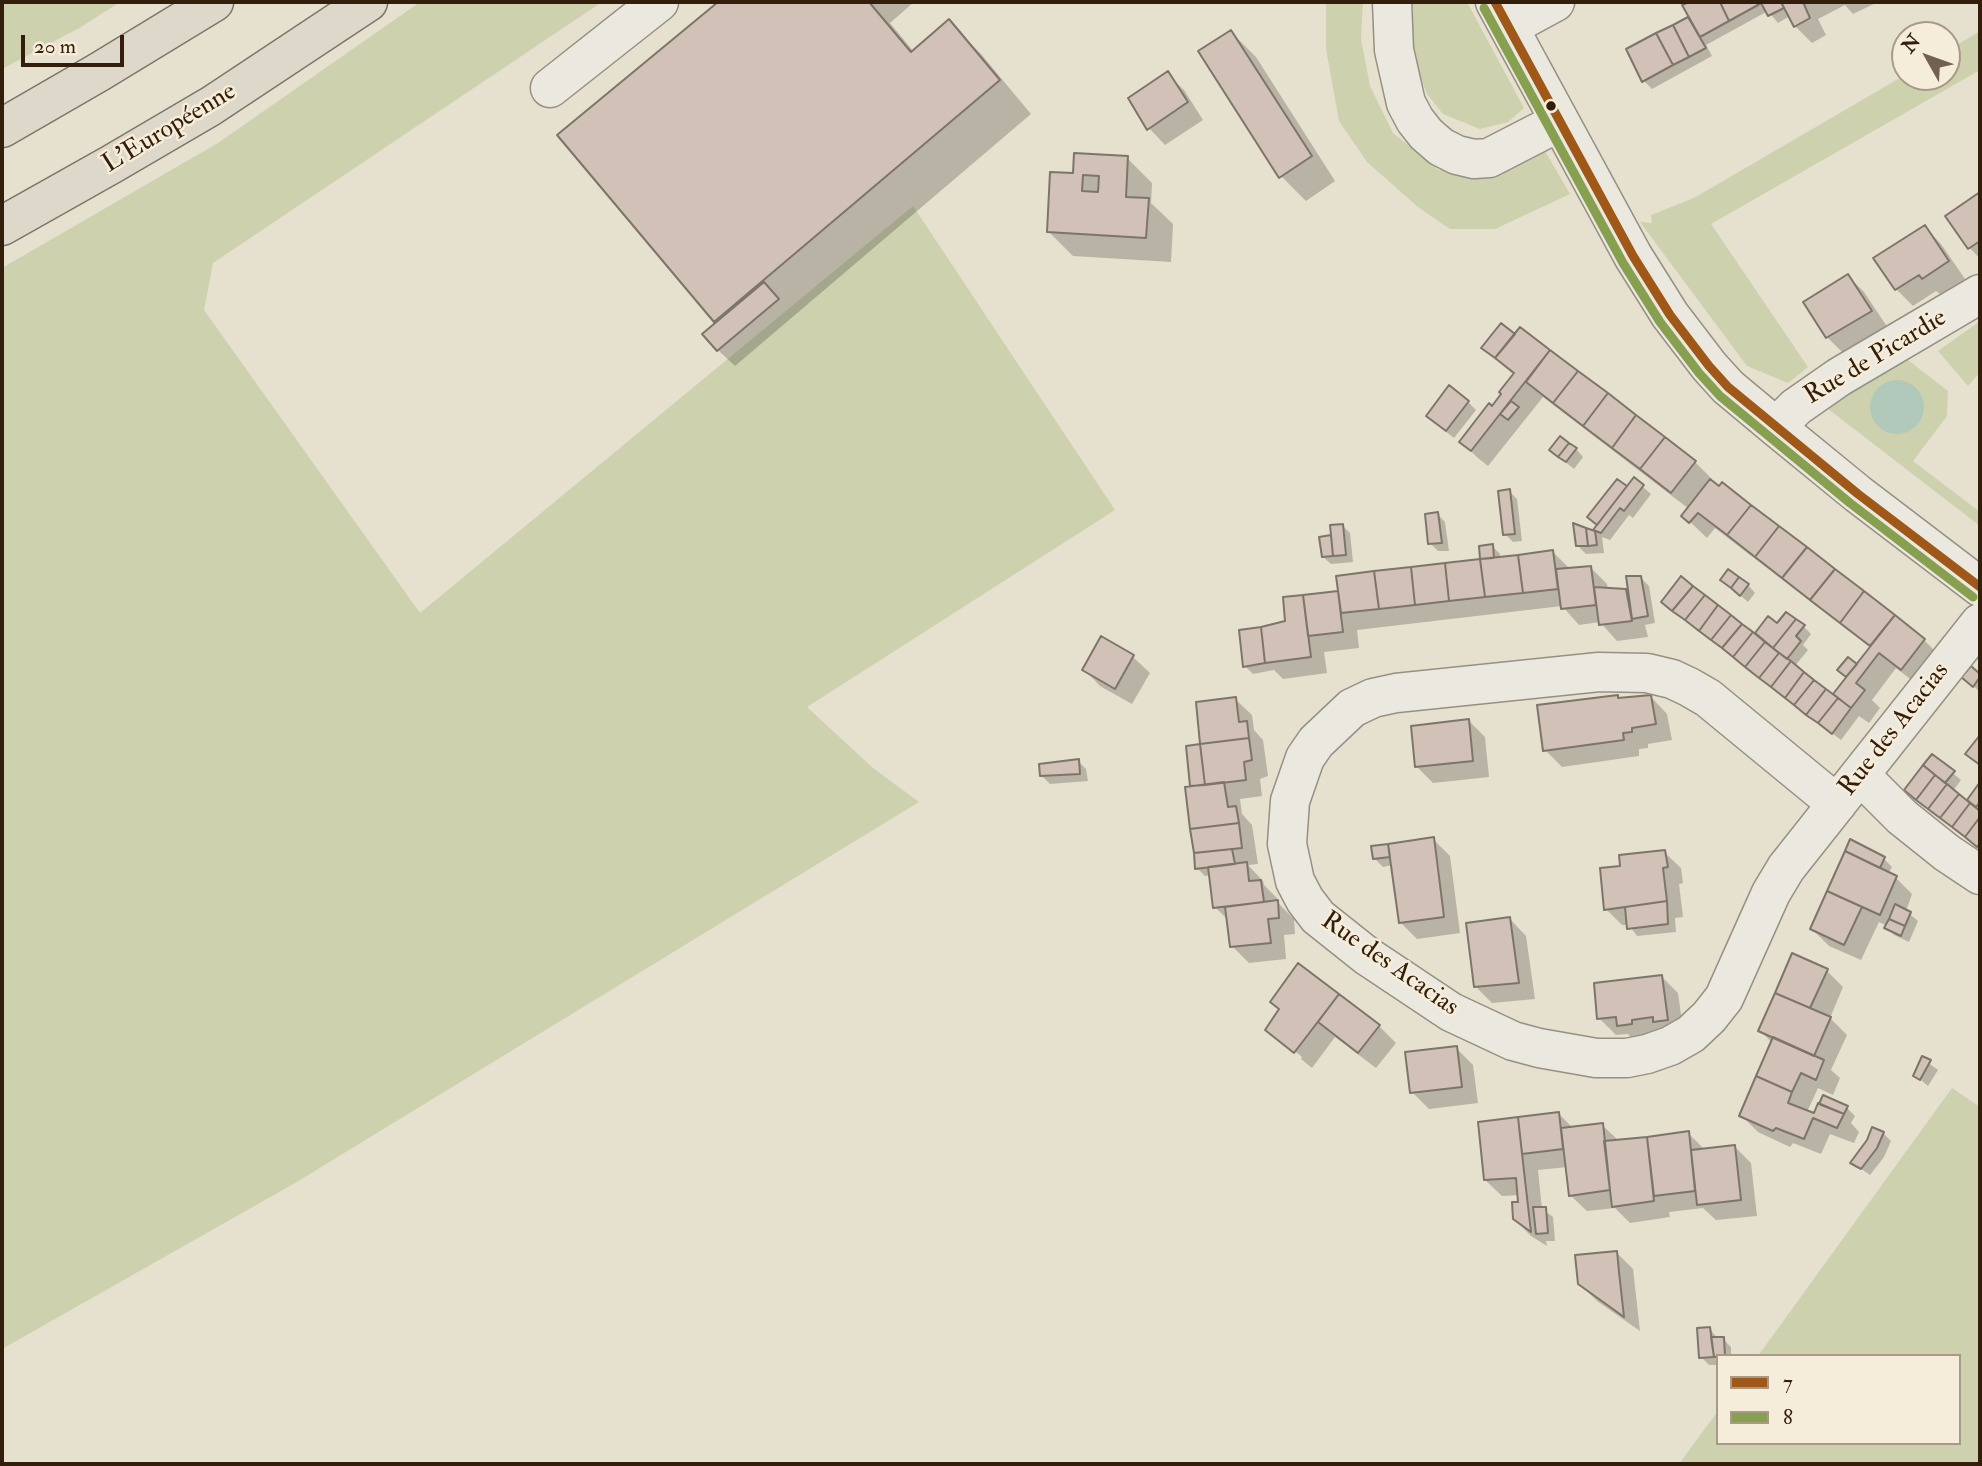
<!DOCTYPE html>
<meta charset="utf-8">
<style>
body{margin:0}
#map{position:relative;width:1982px;height:1466px;overflow:hidden;background:#e6e0ce;font-family:"IM FELL Double Pica",serif}
canvas{display:block}
.frame{position:absolute;inset:0;border:4px solid #331d0b;pointer-events:none}
.legend{position:absolute;left:1716px;top:1354px;width:245px;height:91px;box-sizing:border-box;background:#f5edd9;border:2px solid #a79a87;margin:0;padding:9px 12px;list-style:none;font-size:21px;color:#331d0b}
.legend li{display:flex;align-items:center;gap:14px;height:35px}
.legend b{width:35px;border:2px solid #a79a87}
.north{position:absolute;left:1891px;top:21px;width:70px;height:70px;box-sizing:border-box;background:#f5edd9;border:2px solid #a79a87;border-radius:50%;rotate:310deg;font-size:19px;font-weight:700;line-height:28px;text-align:center;color:#331d0b}
.north::after{content:'';display:block;margin:auto;width:24px;height:32px;background:#72614f;clip-path:polygon(50% 0,100% 100%,50% 72%,0 100%)}
.scale{position:absolute;left:21px;top:35px;width:103px;height:32px;box-sizing:border-box;border:4px solid #331d0b;border-top:0;padding-left:9px;font-size:21px;line-height:24px;white-space:nowrap;color:#331d0b;-webkit-text-stroke:5px #f5edd9;paint-order:stroke}
</style>
<div id="map">
<canvas width="1982" height="1466"></canvas>
<div class="frame"></div>
<ul class="legend">
<li><b style="height:9px;background:#9f5818"></b>7</li>
<li><b style="height:9px;background:#87a04f"></b>8</li>
</ul>
<div class="north">N</div>
<div class="scale">20 m</div>
</div>
<script>
const c = document.querySelector('canvas').getContext('2d');
c.lineJoin = 'round';
function paint(path, color) { c.fillStyle = color; c.fill(path, 'evenodd'); }
const poly = rows => new Path2D(rows.map(r => 'M' + r).join(''));
function stroke(path, color, width, dash) { c.strokeStyle = color; c.lineWidth = width; c.lineCap = dash ? 'butt' : 'round'; c.setLineDash(dash || []); c.stroke(path); }
function write(font, color, halo, rows, align = 'center') {
  c.font = font + ' "IM FELL Double Pica",serif'; c.lineWidth = 5; c.setLineDash([]); c.textBaseline = 'middle'; c.strokeStyle = halo; c.fillStyle = color; for (const [text, x, y, turn = 0] of rows) {
    c.save(); c.translate(x, y); c.rotate((+turn || 0) * Math.PI / 180); c.textAlign = isNaN(turn) ? turn : align; if (halo) c.strokeText(text, 0, 0); c.fillText(text, 0, 0); c.restore();
  }
}
paint(poly([
 [2,2,120,2,81,27,2,69],
 [420,2,602,2,213,263,204,310,420,613,913,206,1115,510,807,707,873,768,919,802,295,1183,2,1349,2,268,218,143],
 [1326,2,1363,2,1361,39,1370,86,1393,133,1439,170,1498,169,1545,151,1570,194,1495,229,1450,229,1418,207,1367,162,1339,121,1326,49],
 [1411,2,1467,2,1524,108,1508,122,1480,129,1443,114,1427,94,1414,61,1408,28],
 [1980,31,1980,70,1711,224,1808,367,1788,383,1747,366,1640,222,1652,223,1651,215,1694,198,1905,75,1905,77,1947,77,1947,51],
 [1980,321,1980,372,1968,386,1938,351],
 [1904,357,1948,391,1947,416,1913,461,1980,512,1980,526,1823,405],
 [1952,1088,1980,1107,1980,1464,1679,1464,1718,1411,1718,1443,1959,1443,1959,1356,1758,1356]
]), '#cdd1ae');
paint(poly([
 '1870 407a27 27 0 1 1 54 0a27 27 0 1 1-54 0Z'
]), '#b1c9bb');
paint(poly([
 [721,2,914,2,890,23,914,52,949,22,981,54,1031,114,735,366,718,350,718,323,560,135],
 [1693,2,1878,2,1853,14,1845,5,1818,19,1826,35,1812,43,1795,26,1790,16,1778,23,1768,11,1706,45,1712,56,1652,89,1644,81,1629,50,1691,18,1684,6],
 [1231,32,1256,57,1335,181,1306,201,1281,176],
 [1167,74,1184,90,1203,120,1165,145,1149,128],
 [1127,158,1152,183,1151,203,1173,224,1171,262,1073,256,1048,231,1075,175],
 [1980,194,1980,259,1970,248,1948,216],
 [1925,227,1941,244,1965,279,1940,294,1936,291,1913,306,1896,289,1875,259],
 [1848,276,1864,292,1888,328,1844,354,1827,337,1805,303],
 [1520,329,1695,462,1712,479,1710,481,1719,488,1722,485,1924,640,1941,657,1918,685,1896,668,1872,700,1880,708,1869,723,1859,716,1841,740,1671,610,1755,636,1768,619,1778,626,1803,626,1811,634,1803,645,1808,650,1794,667,1833,697,1848,678,1839,670,1857,666,1871,648,1715,528,1707,538,1684,516,1689,509,1543,397,1488,466,1478,458,1461,442,1492,408,1514,375,1483,348,1515,336],
 [1468,402,1476,410,1454,438,1436,424],
 [1576,449,1583,457,1574,469,1559,457],
 [1635,480,1651,494,1633,518,1629,515,1610,540,1602,537,1604,553,1586,554,1578,546,1599,525,1618,481,1628,489],
 [1509,491,1517,499,1522,541,1513,542,1505,534],
 [1437,514,1445,522,1449,551,1438,551,1430,543],
 [1342,525,1350,533,1353,562,1331,564,1323,557],
 [1492,546,1500,554,1500,558,1553,552,1570,569,1590,567,1607,584,1608,590,1625,591,1630,596,1641,578,1649,586,1655,623,1645,625,1648,637,1617,641,1600,622,1579,625,1562,606,1357,630,1359,648,1324,652,1327,673,1283,679,1274,670,1253,674,1245,666,1287,622,1285,598,1340,592,1482,561],
 [1722,580,1748,585,1755,593,1748,602],
 [1101,639,1133,657,1150,673,1132,704,1100,686,1084,669],
 [1971,669,1980,676,1980,692,1971,684],
 [1617,697,1620,699,1651,697,1667,714,1672,740,1648,744,1648,748,1639,749,1639,756,1562,767,1545,750],
 [1235,699,1252,715,1254,730,1263,740,1268,776,1260,779,1262,796,1240,799,1242,814,1252,825,1258,864,1248,865,1263,881,1264,885,1277,898,1277,902,1294,919,1295,934,1284,935,1286,959,1249,963,1232,946,1229,921,1215,907,1211,875,1205,876,1197,868,1194,788,1192,785,1202,746],
 [1469,721,1485,737,1489,777,1433,783,1416,766],
 [1932,756,1961,780,1953,791,1967,802,1980,785,1980,849,1907,790],
 [1078,761,1086,769,1088,781,1050,784,1042,776],
 [1433,839,1450,856,1460,933,1417,939,1400,922,1393,865,1383,867,1375,859],
 [1851,842,1884,859,1892,867,1888,874,1896,878,1912,894,1906,911,1918,921,1909,942,1894,935,1887,926,1879,922,1861,960,1829,946,1812,929],
 [1664,852,1681,868,1683,883,1679,884,1683,917,1675,918,1676,932,1637,936,1629,925,1622,925,1606,909,1622,867],
 [1510,919,1526,936,1535,999,1492,1003,1475,986],
 [1299,965,1379,1026,1396,1043,1376,1068,1335,1037,1312,1068,1301,1059,1302,1057,1283,1041,1283,1045,1267,1029,1280,1010],
 [1827,971,1843,987,1830,1018,1847,1035,1831,1070,1840,1078,1833,1095,1818,1088,1807,1112,1815,1116,1824,1097,1847,1108,1855,1116,1851,1123,1859,1132,1854,1143,1830,1134,1821,1154,1793,1143,1790,1147,1758,1132,1741,1115,1772,1043,1760,1030],
 [1662,977,1678,993,1684,1036,1635,1042,1628,1034,1616,1035,1599,1018],
 [1456,1048,1473,1065,1478,1103,1429,1109,1412,1092],
 [1923,1059,1938,1070,1928,1086,1915,1075],
 [1559,1114,1574,1129,1602,1125,1619,1141,1688,1133,1705,1150,1734,1146,1751,1163,1757,1216,1716,1220,1703,1208,1669,1212,1670,1217,1630,1223,1615,1208,1587,1211,1570,1195,1567,1167,1538,1170,1542,1209,1553,1217,1555,1241,1546,1241,1547,1246,1531,1236,1514,1219,1520,1203,1520,1195,1502,1196,1485,1180],
 [1883,1133,1891,1141,1884,1157,1870,1175,1853,1163],
 [1616,1252,1633,1269,1640,1331,1597,1301,1579,1283],
 [1710,1329,1718,1339,1723,1339,1731,1347,1731,1356,1718,1356,1718,1365,1709,1365,1701,1357]
]), '#0003');
const building = poly([
 [718,2,869,2,911,52,949,19,1000,80,714,322,557,135,718,2],
 [1689,2,1720,2,1729,21,1700,37,1682,5,1689,2],
 [1720,2,1756,2,1758,5,1729,21,1720,2],
 [1756,2,1781,2,1784,8,1768,16,1761,3,1758,5,1756,2],
 [1781,2,1803,2,1810,18,1794,27,1781,2],
 [1688,17,1706,48,1689,57,1673,25,1688,17],
 [1673,25,1689,57,1673,65,1656,33,1673,25],
 [1231,30,1312,156,1279,178,1198,51,1231,30],
 [1656,33,1673,65,1642,82,1626,49,1656,33],
 [1168,71,1188,102,1147,130,1128,98,1168,71],
 [1074,153,1128,156,1126,197,1149,198,1146,238,1047,232,1050,172,1073,173,1074,153],
 [1083,175,1099,176,1098,192,1082,191,1083,175],
 [1980,192,1980,241,1968,249,1945,216,1980,192],
 [1925,225,1949,261,1922,279,1919,275,1895,290,1873,258,1925,225],
 [1848,274,1872,311,1826,338,1803,302,1848,274],
 [764,282,779,299,717,351,702,334,764,282],
 [1501,323,1515,334,1495,358,1481,348,1501,323],
 [1520,327,1550,350,1471,451,1459,442,1489,403,1492,406,1501,394,1499,392,1514,373,1495,358,1520,327],
 [1550,350,1578,371,1553,403,1526,382,1550,350],
 [1578,371,1608,393,1583,426,1553,403,1578,371],
 [1449,385,1469,401,1446,431,1426,416,1449,385],
 [1608,393,1636,415,1612,448,1583,426,1608,393],
 [1511,401,1519,407,1508,420,1500,414,1511,401],
 [1636,415,1665,437,1640,469,1612,448,1636,415],
 [1560,436,1569,443,1558,457,1549,450,1560,436],
 [1665,437,1696,461,1671,493,1640,469,1665,437],
 [1569,443,1577,448,1566,462,1558,457,1569,443],
 [1634,477,1644,485,1624,511,1620,508,1601,533,1593,530,1634,477],
 [1617,479,1627,486,1597,525,1587,517,1617,479],
 [1710,479,1719,486,1722,482,1751,505,1727,535,1698,513,1689,523,1681,516,1710,479],
 [1510,489,1515,534,1503,535,1498,491,1510,489],
 [1751,505,1779,526,1755,557,1727,535,1751,505],
 [1438,512,1442,543,1428,544,1425,514,1438,512],
 [1573,523,1586,528,1588,546,1576,546,1573,523],
 [1343,524,1346,555,1333,556,1330,525,1343,524],
 [1779,526,1807,547,1782,578,1755,557,1779,526],
 [1586,528,1595,531,1597,545,1588,546,1586,528],
 [1331,535,1333,556,1322,557,1319,537,1331,535],
 [1493,544,1494,558,1480,559,1479,546,1493,544],
 [1807,547,1835,569,1810,600,1782,578,1807,547],
 [1553,550,1558,589,1523,593,1518,555,1553,550],
 [1518,555,1523,593,1485,597,1480,559,1518,555],
 [1480,559,1485,597,1449,601,1445,563,1480,559],
 [1445,563,1449,601,1415,605,1411,567,1445,563],
 [1591,566,1596,605,1561,609,1556,569,1591,566],
 [1411,567,1415,605,1379,609,1374,571,1411,567],
 [1728,569,1739,577,1731,588,1720,580,1728,569],
 [1835,569,1864,591,1840,623,1810,600,1835,569],
 [1374,571,1379,609,1341,613,1336,576,1374,571],
 [1626,576,1641,576,1648,616,1632,619,1626,576],
 [1681,576,1693,586,1672,611,1661,602,1681,576],
 [1739,577,1749,584,1740,596,1731,588,1739,577],
 [1693,586,1705,595,1685,620,1672,611,1693,586],
 [1594,587,1626,589,1632,621,1599,625,1594,587],
 [1338,591,1343,632,1308,636,1303,595,1338,591],
 [1864,591,1895,615,1870,646,1840,623,1864,591],
 [1303,595,1311,657,1265,663,1261,627,1285,621,1283,597,1303,595],
 [1705,595,1718,605,1699,631,1685,620,1705,595],
 [1718,605,1731,615,1711,640,1699,631,1718,605],
 [1786,612,1796,619,1773,648,1755,633,1768,616,1777,623,1786,612],
 [1731,615,1742,624,1722,648,1711,640,1731,615],
 [1895,615,1925,639,1901,670,1879,653,1856,683,1865,690,1851,708,1833,694,1895,615],
 [1796,619,1805,625,1796,636,1801,641,1787,659,1773,648,1796,619],
 [1742,624,1753,632,1733,657,1722,648,1742,624],
 [1261,627,1265,663,1243,667,1239,630,1261,627],
 [1753,632,1765,642,1745,667,1733,657,1753,632],
 [1101,636,1134,655,1115,689,1082,670,1101,636],
 [1765,642,1779,653,1759,678,1745,667,1765,642],
 [1779,653,1791,661,1771,687,1759,678,1779,653],
 [1848,657,1857,664,1846,677,1837,670,1848,657],
 [1791,661,1804,672,1785,698,1771,687,1791,661],
 [1971,666,1980,674,1980,677,1973,687,1961,677,1971,666],
 [1804,672,1814,680,1794,705,1785,698,1804,672],
 [1814,680,1826,689,1806,715,1794,705,1814,680],
 [1826,689,1838,698,1818,723,1806,715,1826,689],
 [1618,695,1618,698,1651,695,1656,724,1632,728,1632,732,1623,733,1624,740,1543,751,1537,705,1618,695],
 [1236,697,1239,722,1247,721,1249,738,1200,744,1196,702,1236,697],
 [1838,698,1851,708,1832,734,1818,723,1838,698],
 [1469,719,1473,761,1415,767,1411,726,1469,719],
 [1980,735,1980,765,1965,754,1980,735],
 [1249,738,1252,760,1244,762,1246,780,1205,785,1200,744,1249,738],
 [1200,744,1205,785,1190,786,1186,746,1200,744],
 [1932,754,1955,771,1945,783,1923,765,1932,754],
 [1079,759,1080,774,1040,776,1039,764,1079,759],
 [1923,765,1935,775,1916,800,1904,790,1923,765],
 [1935,775,1947,784,1928,809,1916,800,1935,775],
 [1224,782,1228,807,1236,806,1239,823,1190,829,1185,787,1224,782],
 [1980,782,1980,802,1976,807,1967,800,1980,782],
 [1947,784,1959,794,1940,818,1928,809,1947,784],
 [1959,794,1970,803,1952,827,1940,818,1959,794],
 [1970,803,1980,811,1980,817,1965,837,1952,827,1970,803],
 [1980,817,1980,843,1977,847,1965,837,1980,817],
 [1239,823,1242,848,1194,853,1190,829,1239,823],
 [1434,837,1444,917,1399,923,1388,844,1434,837],
 [1850,839,1885,857,1880,868,1845,851,1850,839],
 [1388,844,1390,857,1373,859,1371,846,1388,844],
 [1232,849,1235,864,1195,869,1194,853,1232,849],
 [1665,850,1668,867,1663,868,1667,901,1604,910,1600,868,1620,866,1619,855,1665,850],
 [1845,851,1897,876,1880,915,1827,891,1845,851],
 [1247,862,1249,881,1261,880,1264,902,1213,908,1208,867,1247,862],
 [1827,891,1862,907,1844,945,1810,929,1827,891],
 [1278,900,1279,918,1268,919,1271,943,1230,947,1225,907,1278,900],
 [1667,901,1668,924,1627,929,1625,907,1667,901],
 [1895,904,1911,912,1905,926,1889,919,1895,904],
 [1510,917,1519,983,1474,987,1466,923,1510,917],
 [1889,919,1905,926,1901,936,1884,928,1889,919],
 [1792,953,1828,969,1810,1008,1775,993,1792,953],
 [1298,963,1339,994,1294,1053,1265,1030,1279,1009,1270,1002,1298,963],
 [1662,975,1668,1020,1653,1022,1653,1017,1632,1020,1632,1024,1617,1026,1616,1017,1597,1019,1594,983,1662,975],
 [1775,993,1831,1017,1814,1056,1758,1031,1775,993],
 [1339,994,1380,1025,1358,1053,1318,1022,1339,994],
 [1773,1037,1824,1060,1816,1080,1801,1073,1792,1092,1756,1076,1773,1037],
 [1457,1046,1462,1087,1410,1093,1405,1052,1457,1046],
 [1922,1056,1931,1060,1920,1080,1913,1076,1922,1056],
 [1756,1076,1792,1092,1788,1103,1814,1113,1818,1103,1844,1114,1837,1128,1813,1118,1804,1139,1776,1128,1773,1131,1739,1116,1756,1076],
 [1823,1095,1848,1106,1844,1114,1819,1104,1823,1095],
 [1559,1112,1563,1149,1522,1154,1518,1117,1559,1112],
 [1518,1117,1525,1180,1531,1232,1513,1219,1512,1202,1518,1202,1516,1178,1484,1180,1478,1122,1518,1117],
 [1603,1123,1610,1190,1569,1196,1561,1128,1603,1123],
 [1872,1127,1884,1132,1877,1148,1861,1169,1850,1163,1867,1140,1872,1127],
 [1689,1131,1695,1191,1654,1196,1647,1137,1689,1131],
 [1647,1137,1654,1201,1612,1207,1604,1141,1647,1137],
 [1735,1145,1741,1200,1697,1205,1691,1150,1735,1145],
 [1533,1207,1546,1207,1548,1233,1536,1234,1533,1207],
 [1617,1251,1619,1272,1624,1317,1578,1284,1575,1255,1617,1251],
 [1710,1327,1714,1357,1699,1358,1697,1328,1710,1327],
 [1711,1337,1724,1337,1725,1356,1714,1357,1711,1337]
]);
paint(building, '#d2c1b6');
stroke(building, '#7c756a', 2);
const minor = poly([
 [1392,2,1394,50,1406,103,1415,120,1426,134,1441,147,1457,155,1474,159,1489,158,1559,122],
 [1495,2,1633,256,1670,315,1709,366,1728,387,1776,427,1858,494,1980,587],
 [1509,27,1555,2],
 [550,88,659,2],
 [1776,427,1796,407,1839,377,1980,294],
 [1860,775,1902,817,1947,853,1980,875],
 [1837,804,1708,698,1689,687,1672,679,1647,673,1599,672,1396,693,1373,698,1352,708,1316,742,1305,758,1290,801,1287,844,1295,881,1305,900,1318,917,1367,956,1451,1012,1513,1041,1539,1048,1596,1058,1627,1058,1647,1054,1670,1046,1691,1034,1709,1017,1724,998,1771,893,1786,868,1980,623]
]);
const highway = poly([
 [2,128,99,72,214,2],
 [2,226,112,164,211,106,368,2]
]);
stroke(minor, '#969083', 41);
stroke(highway, '#7c756a', 41);
stroke(minor, '#ebe8df', 38);
stroke(highway, '#ded8ca', 38);
stroke(poly([
 [1495,2,1633,256,1670,315,1709,366,1728,387,1858,494,1980,587]
]), '#9f5818', 9);
stroke(poly([
 [1484,8,1623,263,1660,322,1699,373,1720,396,1850,503,1973,597]
]), '#87a04f', 9);
for (const [x, y, r, color] of [
 [1551,106,6,"#331d0b"]
]) { const dot = new Path2D(); dot.arc(x, y, r, 0, 2 * Math.PI); c.fillStyle = color; c.fill(dot); stroke(dot, '#f5edd9', 2.5); }
write('26px', '#331d0b', '#f5edd9', [
 ["L'Européenne",170,129,-31],
 ["Rue de Picardie",1876,358,-31],
 ["Rue des Acacias",1895,730,-52],
 ["Rue des Acacias",1389,965,35]
]);
</script>
